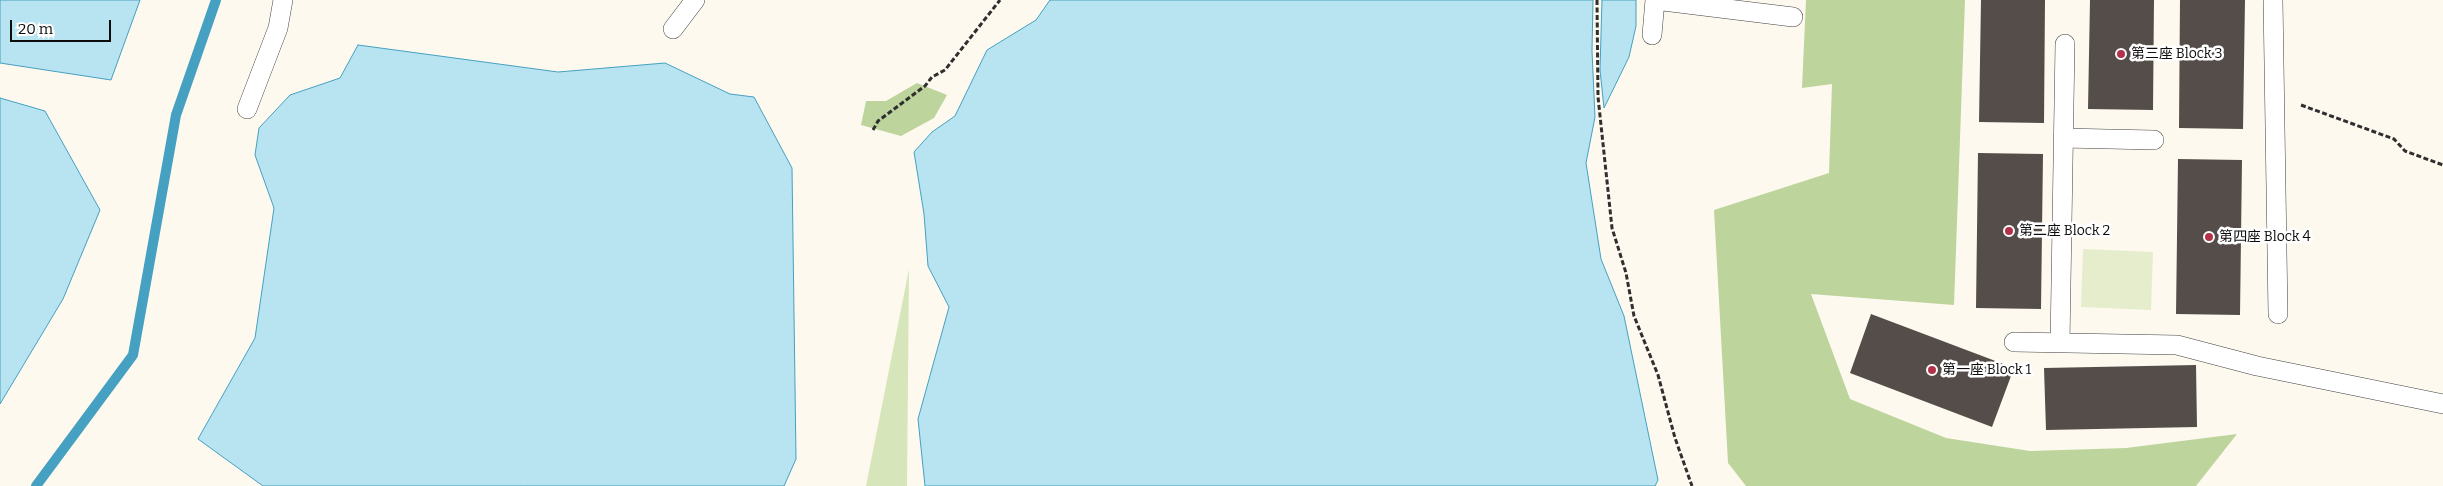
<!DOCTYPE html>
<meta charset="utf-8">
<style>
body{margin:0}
#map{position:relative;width:2443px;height:486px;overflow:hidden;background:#fdf9ef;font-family:Bitter,serif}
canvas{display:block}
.scale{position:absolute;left:10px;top:20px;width:101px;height:22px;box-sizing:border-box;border:2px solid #0d0d0d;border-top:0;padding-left:6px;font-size:15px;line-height:18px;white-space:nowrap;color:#0d0d0d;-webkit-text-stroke:4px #fff;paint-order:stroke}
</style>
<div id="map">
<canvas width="2443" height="486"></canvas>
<div class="scale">20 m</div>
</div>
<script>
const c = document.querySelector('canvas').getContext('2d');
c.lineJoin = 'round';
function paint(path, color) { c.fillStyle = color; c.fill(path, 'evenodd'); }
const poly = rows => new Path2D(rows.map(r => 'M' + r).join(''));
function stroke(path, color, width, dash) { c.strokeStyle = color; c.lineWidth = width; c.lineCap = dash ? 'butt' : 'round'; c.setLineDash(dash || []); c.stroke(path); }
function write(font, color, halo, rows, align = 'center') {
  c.font = font + ' Bitter,"Noto Sans TC",serif'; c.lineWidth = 5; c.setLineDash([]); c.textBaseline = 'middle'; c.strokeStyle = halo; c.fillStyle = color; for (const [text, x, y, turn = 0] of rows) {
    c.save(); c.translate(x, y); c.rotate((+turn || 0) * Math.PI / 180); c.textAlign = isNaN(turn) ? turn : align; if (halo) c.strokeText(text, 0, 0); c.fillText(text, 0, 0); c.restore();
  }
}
paint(poly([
 [909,269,907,486,866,486]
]), '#d7e5bb');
paint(poly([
 [1806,0,1965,0,1954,305,1811,294,1850,399,1946,438,2030,451,2126,448,2237,434,2196,486,1746,486,1728,463,1714,210,1829,173,1832,84,1802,88],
 [917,83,947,95,934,118,901,136,861,125,866,101,886,101]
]), '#bdd49c');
paint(poly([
 [2083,249,2153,252,2151,310,2081,307]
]), '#e6edcc');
const water = poly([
 [0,0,140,0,111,80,0,63,0,0],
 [1050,0,1593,0,1592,51,1595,117,1586,163,1601,259,1624,316,1658,480,1655,486,925,486,918,419,949,307,928,266,924,214,914,152,932,132,955,116,987,50,1036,20,1050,0],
 [1602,0,1636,0,1636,26,1629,57,1604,108,1600,70,1602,0],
 [358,45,558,72,665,63,730,94,754,97,792,168,796,459,784,486,263,486,198,439,255,338,274,208,255,155,259,128,290,95,340,78,358,45],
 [0,98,45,111,100,210,63,299,0,404,0,98]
]);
paint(water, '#b8e3f0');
stroke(water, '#45a0c1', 1);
stroke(poly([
 [36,486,133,355,176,115,216,0]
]), '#45a0c1', 10);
paint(poly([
 [1981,0,2045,0,2044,123,1979,122],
 [2090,0,2154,0,2153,110,2088,109],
 [2180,0,2245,0,2243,129,2179,128],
 [1978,153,2043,154,2041,309,1976,308],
 [2178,159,2242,160,2240,315,2176,314],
 [1871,314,2014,368,1992,427,1850,373],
 [2196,365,2197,427,2046,430,2044,368]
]), '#554d4a');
const lane = poly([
 [1655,0,1793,17],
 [2273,0,2278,314],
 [673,29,695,0],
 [1652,35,1655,0],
 [247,109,278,28,283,0],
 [2063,138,2154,140],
 [2014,342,2177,345,2257,366,2443,404],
 [2060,343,2065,44]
]);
stroke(lane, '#404040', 20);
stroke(poly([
 [1597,0,1598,97,1612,228,1626,273,1634,316,1658,375,1675,438,1692,486],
 [2301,105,2394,139,2405,151,2443,165],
 [873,130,878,121,925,86,932,77,945,70,1000,0]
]), '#2f2f2f', 3, [5, 2.5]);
stroke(lane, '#fff', 19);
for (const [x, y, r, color] of [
 [2121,54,5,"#b13249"],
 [2009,231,5,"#b13249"],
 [2209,237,5,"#b13249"],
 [1932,370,5,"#b13249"]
]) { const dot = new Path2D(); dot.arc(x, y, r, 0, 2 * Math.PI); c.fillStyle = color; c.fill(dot); stroke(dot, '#fff', 2); }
write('14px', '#0d0d0d', '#fff', [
 ["第三座 Block 3",2131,54],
 ["第二座 Block 2",2019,231],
 ["第四座 Block 4",2219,237],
 ["第一座 Block 1",1942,370]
], 'left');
</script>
